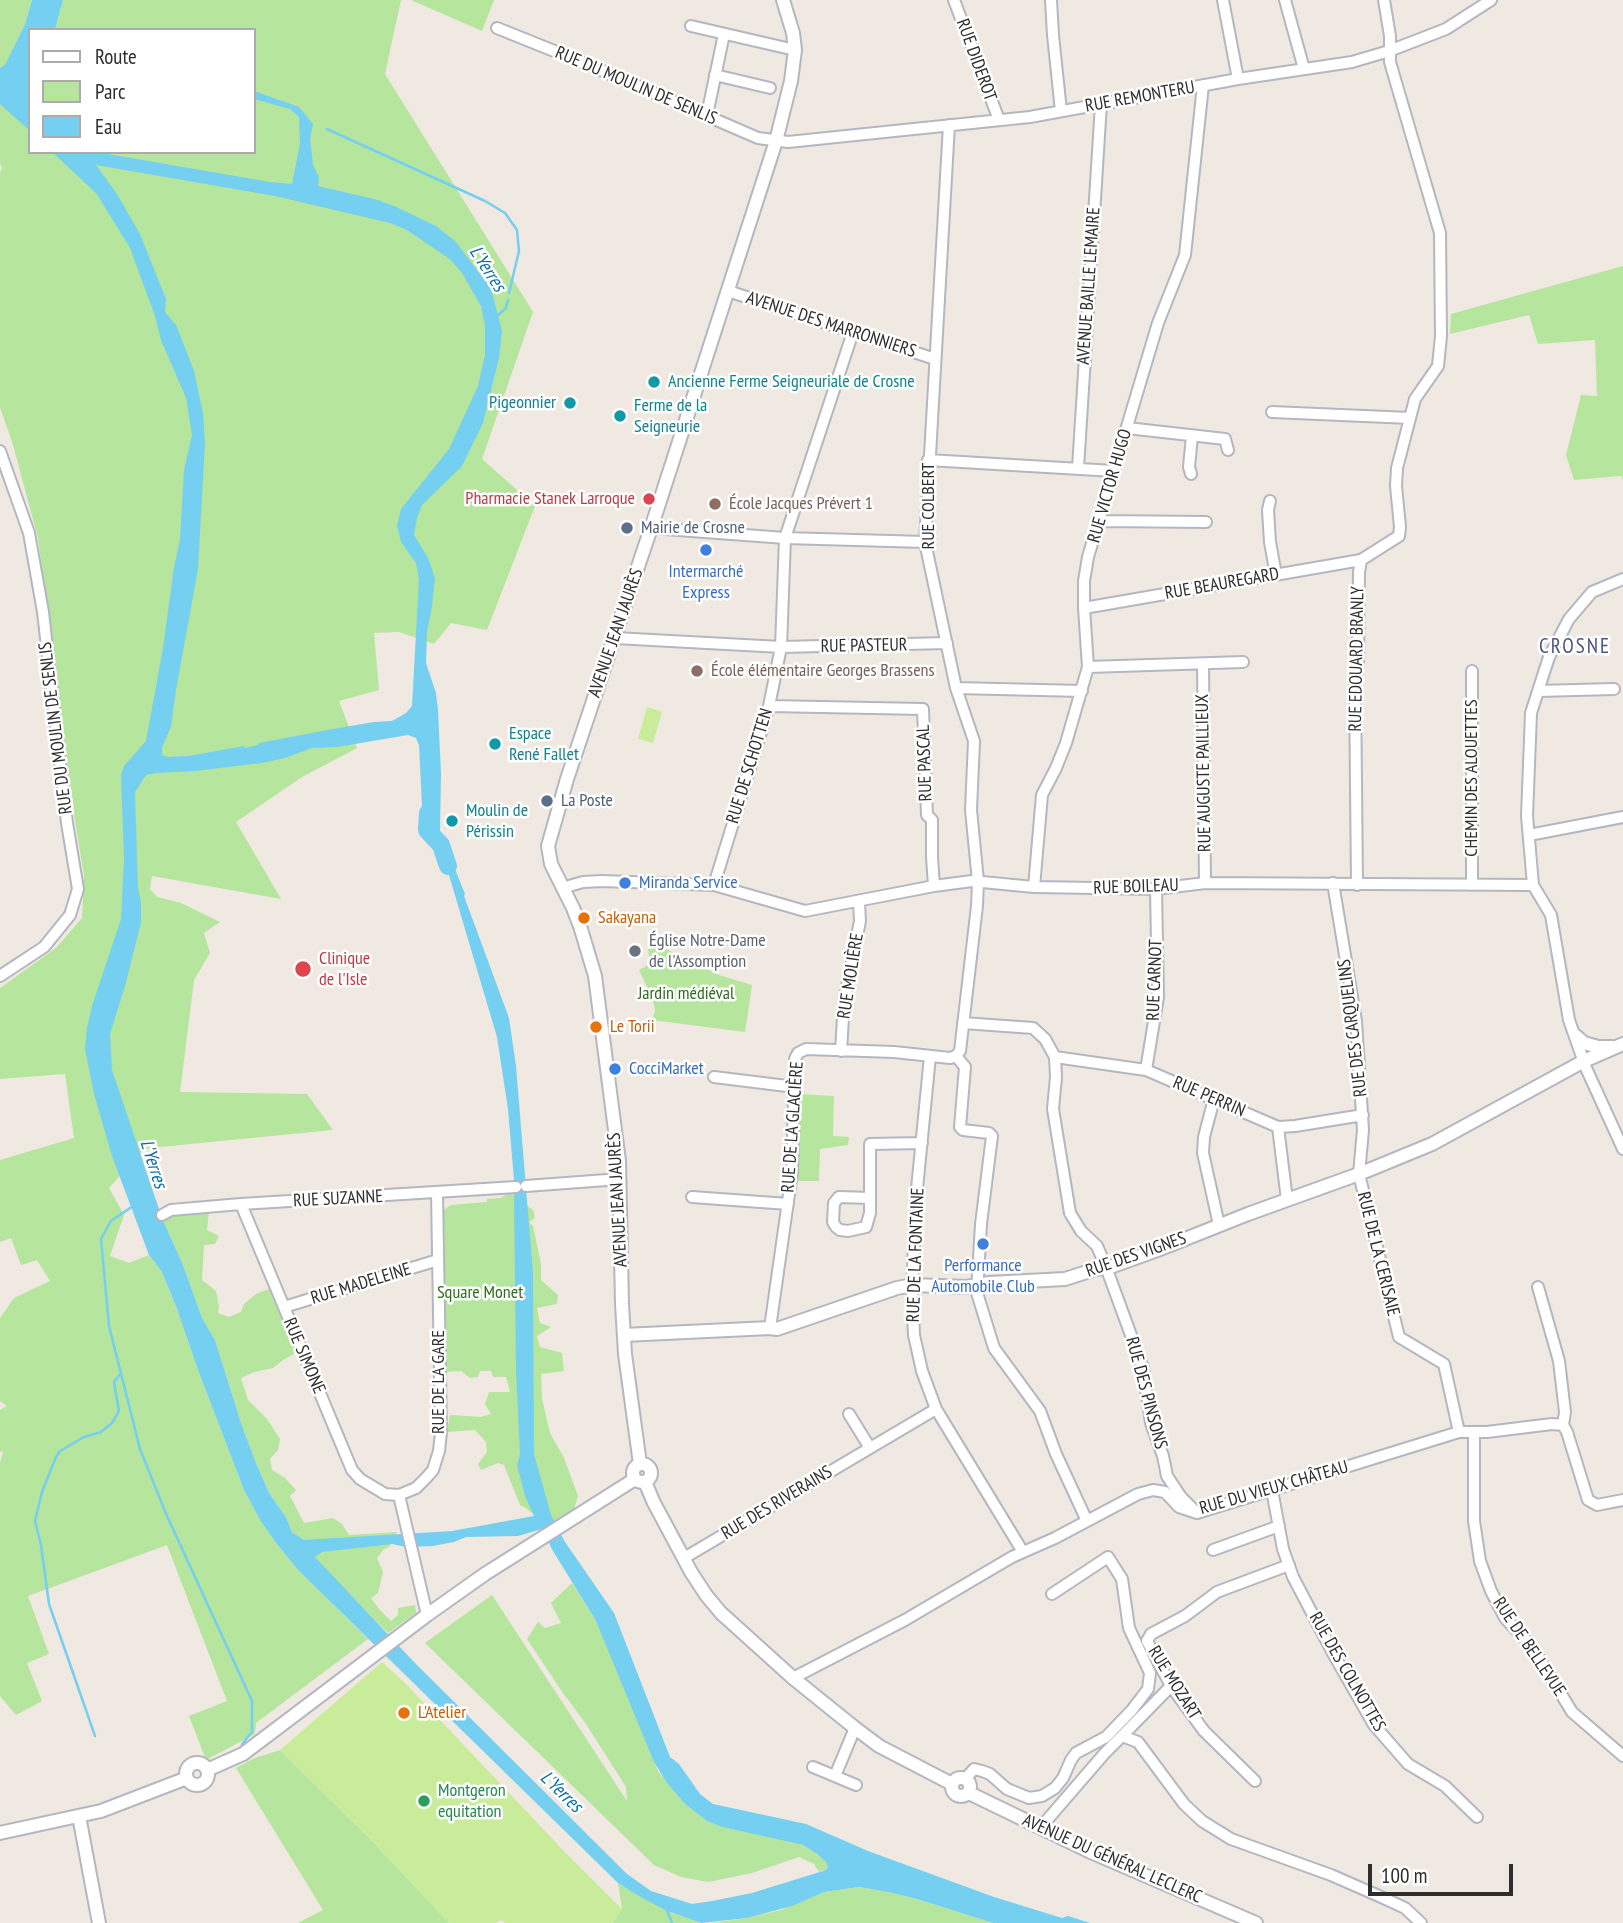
<!DOCTYPE html>
<meta charset="utf-8">
<style>
body{margin:0}
#map{position:relative;width:1623px;height:1923px;overflow:hidden;background:#efe9e1;font-family:"PT Sans Narrow",sans-serif}
canvas{display:block}
.legend{position:absolute;left:28px;top:28px;width:228px;height:126px;box-sizing:border-box;background:#fff;border:2px solid #ababab;margin:0;padding:9px 12px;list-style:none;font-size:21px;color:#2e2e2e}
.legend li{display:flex;align-items:center;gap:14px;height:35px}
.legend b{width:35px;border:2px solid #ababab}
.scale{position:absolute;left:1368px;top:1864px;width:145px;height:32px;box-sizing:border-box;border:4px solid #2e2e2e;border-top:0;padding-left:9px;font-size:21px;line-height:24px;white-space:nowrap;color:#2e2e2e;-webkit-text-stroke:5px #fff;paint-order:stroke}
</style>
<div id="map">
<canvas width="1623" height="1923"></canvas>
<ul class="legend">
<li><b style="height:9px;background:#fff"></b>Route</li>
<li><b style="height:19px;background:#b6e59e"></b>Parc</li>
<li><b style="height:19px;background:#75cff0"></b>Eau</li>
</ul>
<div class="scale">100 m</div>
</div>
<script>
const c = document.querySelector('canvas').getContext('2d');
c.lineJoin = 'round';
function paint(path, color) { c.fillStyle = color; c.fill(path, 'evenodd'); }
const poly = rows => new Path2D(rows.map(r => 'M' + r).join(''));
function stroke(path, color, width, dash) { c.strokeStyle = color; c.lineWidth = width; c.lineCap = dash ? 'butt' : 'round'; c.setLineDash(dash || []); c.stroke(path); }
function write(font, color, halo, rows, align = 'center') {
  c.font = font + ' "PT Sans Narrow",sans-serif'; c.lineWidth = 5; c.setLineDash([]); c.textBaseline = 'middle'; c.strokeStyle = halo; c.fillStyle = color; for (const [text, x, y, turn = 0] of rows) {
    c.save(); c.translate(x, y); c.rotate((+turn || 0) * Math.PI / 180); c.textAlign = isNaN(turn) ? turn : align; if (halo) c.strokeText(text, 0, 0); c.fillText(text, 0, 0); c.restore();
  }
}
paint(poly([
 [0,0,32,0,25,24,5,66,0,68],
 [63,0,401,0,385,74,533,312,482,459,535,506,487,630,451,623,434,644,399,632,374,633,379,690,339,701,357,748,302,777,236,822,281,899,152,876,150,889,157,897,181,903,220,922,204,933,210,953,194,980,180,1092,307,1094,333,1130,149,1148,140,1153,109,1188,124,1215,110,1256,129,1263,149,1255,162,1272,177,1309,198,1370,244,1490,260,1520,276,1543,298,1570,368,1639,256,1723,255,1734,206,1760,189,1716,227,1701,167,1545,28,1596,49,1654,27,1663,42,1701,16,1715,0,1696,0,1463,3,1452,0,1451,0,1410,7,1406,0,1401,0,1318,14,1298,50,1281,37,1260,21,1265,11,1238,0,1242,0,1160,74,1138,65,1074,0,1079,0,988,56,948,82,918,84,875,76,827,38,538,13,445,0,407,0,172,2,168,0,164,0,84,30,116,30,152,254,152,254,30,55,30],
 [411,0,494,0,482,31],
 [1623,266,1623,480,1621,476,1574,480,1566,455,1581,395,1597,396,1595,340,1538,344,1529,315,1450,334,1451,314],
 [660,946,719,975,752,985,745,1032,652,1020,655,1010,652,997,639,970,650,964,648,949],
 [799,1094,834,1096,833,1136,849,1137,848,1145,820,1149,819,1181,796,1181],
 [505,1189,516,1189,524,1203,533,1210,535,1218,529,1222,533,1226,541,1264,541,1280,558,1295,557,1304,537,1308,540,1323,551,1327,537,1336,540,1347,562,1353,564,1371,541,1374,542,1399,550,1433,564,1458,578,1496,574,1509,551,1523,540,1520,526,1508,520,1505,504,1465,498,1463,481,1470,478,1464,487,1452,486,1442,475,1430,447,1432,450,1415,481,1417,491,1414,485,1404,489,1392,510,1392,506,1377,493,1377,491,1371,480,1371,478,1377,470,1378,461,1371,443,1372,443,1346,445,1341,444,1210,451,1205,487,1202,487,1199,501,1198,505,1195],
 [209,1211,207,1230,219,1236,215,1244,204,1245,202,1280,216,1291,219,1306,218,1313,229,1317,241,1312,244,1304,256,1294,269,1289,296,1353,283,1360,273,1368,254,1372,241,1378,248,1400,267,1419,280,1439,278,1450,270,1459,272,1470,285,1478,296,1490,290,1496,304,1523,333,1518,342,1524,349,1535,397,1532,390,1546,383,1550,377,1558,383,1572,378,1593,371,1598,379,1609,391,1621,398,1615,398,1608,415,1605,416,1613,388,1633,346,1592,315,1557,304,1540,292,1532,286,1517,269,1493,256,1463,242,1426,215,1340,202,1318,183,1265,162,1218,191,1212],
 [572,1583,596,1621,610,1652,658,1771,685,1804,707,1821,722,1827,803,1845,817,1854,826,1862,828,1868,819,1872,814,1864,799,1857,752,1873,708,1882,681,1877,654,1865,425,1643,492,1595,627,1801,626,1787,586,1724,563,1693,527,1639,538,1622,545,1628,561,1623,551,1603],
 [280,1750,376,1845,449,1923,298,1923,323,1910,236,1768,255,1758],
 [618,1883,665,1910,701,1923,612,1923,622,1909],
 [859,1887,888,1892,917,1899,993,1923,711,1923,747,1918,781,1910,824,1892]
]), '#b6e59e');
paint(poly([
 [647,707,662,712,653,743,638,739],
 [382,1662,405,1683,562,1849,622,1909,612,1923,505,1923,501,1920,496,1923,449,1923,376,1845,280,1750]
]), '#c9ec9a');
paint(poly([
 [32,0,63,0,55,30,30,30,30,131,0,104,0,68,5,65,25,24],
 [254,91,299,107,313,124,310,138,313,165,319,177,318,186,378,200,396,207,436,226,456,242,491,289,502,331,499,358,483,423,462,466,422,505,417,518,414,535,428,558,435,578,432,606,427,632,426,663,436,693,438,710,441,774,440,832,465,894,464,896,509,1018,516,1066,533,1273,534,1454,551,1515,565,1542,614,1613,670,1757,679,1764,700,1794,713,1804,806,1824,868,1851,994,1897,1062,1918,1068,1916,1090,1923,993,1923,917,1899,888,1892,859,1887,824,1892,792,1906,747,1918,701,1923,665,1910,639,1896,618,1883,298,1570,276,1543,260,1520,244,1490,198,1370,177,1309,162,1272,149,1255,112,1156,94,1094,85,1049,87,1028,92,1006,121,919,124,859,121,775,124,766,146,741,163,648,174,567,180,540,184,470,192,435,186,398,161,340,155,316,130,248,96,193,52,152,96,152,270,182,292,184,300,144,299,117,290,109,254,99],
 [96,165,275,196,390,223,407,230,451,260,462,273,481,306,485,326,485,355,478,386,449,449,401,509,397,526,401,542,416,563,419,579,412,706,406,713,392,721,374,722,333,729,259,743,258,745,245,748,244,746,189,756,168,757,162,755,162,747,171,727,176,690,198,569,205,443,203,413,194,371,176,325,165,312,166,299,140,234,117,194],
 [408,735,416,738,419,745,423,825,425,832,438,838,497,1037,508,1109,514,1180,516,1184,514,1193,516,1371,520,1454,517,1465,525,1496,534,1516,452,1531,304,1540,292,1532,286,1517,269,1493,256,1463,242,1426,215,1340,202,1318,183,1265,162,1218,112,1070,110,1034,125,986,141,922,141,902,138,888,135,792,146,775,156,773,195,771,262,763,285,758,312,748,337,747],
 [542,1529,553,1551,596,1621,654,1762,667,1783,685,1804,707,1821,722,1827,803,1845,817,1854,826,1862,828,1868,823,1871,752,1893,712,1901,692,1904,651,1891,627,1874,414,1662,315,1557,322,1552,392,1544,406,1547,433,1546,454,1542,466,1537,518,1536]
]), '#75cff0');
stroke(poly([
 [327,129,485,201,505,213,517,230,519,251,509,293],
 [497,316,506,308,508,300],
 [133,1206,111,1221,101,1239,109,1326,140,1449,167,1516,252,1701,252,1732,242,1744],
 [95,1736,49,1604,41,1545,35,1521,42,1492,56,1457,60,1451,84,1437,101,1432,112,1423,119,1411,114,1382,121,1373],
 [667,1910,672,1923]
]), '#75cff0', 2.5);
stroke(poly([
 [428,813,427,830,441,845,448,866]
]), '#75cff0', 18);
const minor = poly([
 [954,0,999,120],
 [1051,0,1053,35,1061,111],
 [1223,0,1238,79],
 [1285,0,1304,69],
 [691,26,795,50],
 [497,28,589,65,758,138,788,142,1030,117,1238,79,1352,62,1389,51,1446,29,1491,0],
 [715,75,770,88],
 [707,115,724,34],
 [728,291,935,359],
 [1272,412,1410,418],
 [1127,428,1225,439,1228,450],
 [0,451,29,533,43,612,67,823,78,889,70,915,44,947,0,976],
 [928,460,1114,471],
 [1078,468,1101,104],
 [1191,474,1189,467,1192,436],
 [1270,501,1268,510,1270,542,1276,575],
 [1100,521,1206,522],
 [651,528,785,538,925,542],
 [1084,608,1361,560],
 [615,638,781,647,947,643],
 [1203,664,1205,883],
 [1088,667,1243,662],
 [1472,671,1472,885],
 [956,688,1082,691],
 [1538,691,1614,689],
 [769,706,923,709,927,815,932,820,932,857,934,886],
 [1529,835,1623,817],
 [1333,883,1356,1021,1363,1130,1359,1174,1399,1337,1444,1364,1459,1432],
 [714,885,769,706,781,647,785,538,853,332],
 [1357,885,1355,681,1358,662,1359,572,1361,560,1399,536,1400,527,1396,486,1397,468,1415,399,1438,366,1441,336,1440,233,1390,62,1390,36,1384,0],
 [1533,885,1527,816,1531,713,1549,657,1569,619,1592,592,1623,579],
 [1034,887,1042,795,1056,768,1066,743,1088,667,1084,608,1084,581,1088,557,1158,323,1185,255,1203,85],
 [562,888,583,882,602,881,714,885,805,911,934,886,972,881,1034,887,1156,889,1205,883,1533,885,1551,915,1569,1020,1586,1068,1623,1149],
 [963,1023,1033,1028,1045,1039,1055,1057,1056,1077,1053,1109,1070,1213,1081,1231,1097,1246,1106,1267,1143,1368,1151,1423,1163,1456,1167,1476,1181,1497,1195,1511],
 [841,1051,844,1001,860,921,859,902],
 [930,1056,916,1199,912,1290,914,1335,922,1371,936,1409,1023,1552],
 [956,1056,965,1067,960,1127,963,1130,989,1133,992,1136,981,1224,977,1293,994,1348,1040,1411,1056,1454,1087,1521],
 [1055,1057,1146,1070,1278,1127,1295,1126,1363,1115],
 [1146,1070,1158,997,1156,889],
 [714,1077,795,1087],
 [1214,1099,1204,1137,1203,1153,1219,1225],
 [1278,1127,1287,1200],
 [526,1186,620,1179],
 [692,1197,788,1204],
 [870,1198,839,1197,834,1203,833,1222,836,1227,840,1230,848,1231,866,1227,870,1213,870,1144,922,1143],
 [241,1204,352,1470,360,1479,385,1494,399,1495,416,1488,427,1477,433,1470,439,1451,441,1432,437,1193],
 [162,1215,171,1210,241,1204,516,1187],
 [1538,1287,1559,1361,1565,1412,1563,1425],
 [284,1307,438,1260],
 [770,1328,792,1173,795,1059,798,1053,806,1049,894,1052,950,1058,956,1056,960,1051,977,906,978,881,971,810,974,741,956,688,925,542,949,125],
 [849,1414,870,1448],
 [1474,1433,1474,1521,1480,1561,1491,1591,1505,1618,1533,1648,1572,1712,1623,1756],
 [1272,1490,1283,1549,1293,1577,1334,1655,1374,1725,1408,1764,1445,1786,1477,1817],
 [399,1495,427,1615],
 [1213,1550,1279,1526],
 [684,1558,936,1409],
 [793,1678,905,1620,1012,1557,1055,1538,1138,1494,1153,1490,1165,1492,1179,1507,1197,1513,1459,1432,1487,1432,1552,1424,1563,1425,1567,1432,1588,1500,1597,1505,1623,1500],
 [1122,1736,1171,1686],
 [813,1767,856,1785],
 [835,1776,855,1728],
 [966,1778,974,1769,982,1771,990,1774,1007,1789,1029,1798,1042,1796,1055,1788,1063,1778,1071,1760,1076,1753,1106,1737,1132,1710,1148,1689,1150,1673,1129,1628,1122,1579,1108,1557,1052,1594],
 [1255,1781,1204,1731,1171,1686,1147,1641,1151,1634,1185,1616,1217,1592,1289,1565],
 [1041,1827,1104,1754,1122,1736,1138,1742,1184,1804,1202,1821,1231,1839,1331,1875,1379,1896,1405,1908,1421,1923]
]);
const tertiary = poly([
 [1576,1036,1584,1043,1598,1047,1612,1047],
 [624,1335,770,1328,777,1329,897,1288,913,1285,966,1287,989,1283,1065,1279,1096,1269,1113,1266,1160,1249,1248,1214,1359,1174,1432,1144,1584,1061,1623,1044],
 '633 1473a9 9 0 1 1 18 0a9 9 0 1 1-18 0Z',
 [640,1464,625,1354,622,1304,619,1161,595,976,580,926,573,908,551,864,548,846,567,779,657,510,776,141,791,81,795,50,793,33,783,0],
 [645,1482,654,1503,691,1572,706,1595,721,1613,793,1678,855,1728,879,1746,952,1784],
 '186 1774a11 11 0 1 1 22 0a11 11 0 1 1-22 0Z',
 [207,1770,243,1754,427,1615,485,1574,635,1479],
 '952 1787a9 9 0 1 1 18 0a9 9 0 1 1-18 0Z',
 [969,1793,1093,1853,1256,1923],
 [79,1816,99,1923],
 [0,1833,101,1811,187,1778]
]);
stroke(minor, '#b4b7c1', 14);
stroke(tertiary, '#b4b7c1', 16);
stroke(minor, '#fff', 10);
stroke(tertiary, '#fff', 12);
for (const [x, y, r, color] of [
 [654,382,7,"#0f9aa8"],
 [570,403,7,"#0f9aa8"],
 [620,416,7,"#0f9aa8"],
 [649,499,7,"#e0444e"],
 [715,504,7,"#8d6e63"],
 [627,528,7,"#5c6f8a"],
 [706,550,7,"#3f7fe0"],
 [697,671,7,"#8d6e63"],
 [495,744,7,"#0f9aa8"],
 [547,801,7,"#5c6f8a"],
 [452,821,7,"#0f9aa8"],
 [625,883,7,"#3f7fe0"],
 [584,918,7,"#e8710a"],
 [635,951,7,"#6b7280"],
 [303,969,9,"#e0444e"],
 [596,1027,7,"#e8710a"],
 [615,1069,7,"#3f7fe0"],
 [983,1244,7,"#3f7fe0"],
 [404,1713,7,"#e8710a"],
 [424,1801,7,"#2e9e5b"]
]) { const dot = new Path2D(); dot.arc(x, y, r, 0, 2 * Math.PI); c.fillStyle = color; c.fill(dot); stroke(dot, '#fff', 2.5); }
write('18px', '#2e2e2e', '#fff', [
 ["RUE DIDEROT",976,60,70],
 ["RUE DU MOULIN DE SENLIS",636,86,23],
 ["RUE REMONTERU",1140,97,-10],
 ["AVENUE BAILLE LEMAIRE",1089,286,-86],
 ["AVENUE DES MARRONNIERS",831,325,18],
 ["RUE VICTOR HUGO",1110,486,-74],
 ["RUE COLBERT",929,506,-90],
 ["RUE BEAUREGARD",1222,584,-10],
 ["AVENUE JEAN JAURÈS",616,633,-71],
 ["RUE PASTEUR",864,646,-1],
 ["RUE EDOUARD BRANLY",1357,659,-89],
 ["RUE DU MOULIN DE SENLIS",56,728,-97],
 ["RUE PASCAL",925,763,-92],
 ["RUE DE SCHOTTEN",750,766,-73],
 ["RUE AUGUSTE PAILLIEUX",1204,773,-91],
 ["CHEMIN DES ALOUETTES",1472,778,-90],
 ["RUE BOILEAU",1136,887,-2],
 ["RUE MOLIÈRE",851,976,-81],
 ["RUE CARNOT",1155,980,-88],
 ["RUE DES CARQUELINS",1353,1028,-97],
 ["RUE PERRIN",1209,1097,23],
 ["RUE DE LA GLACIÈRE",793,1127,-86],
 ["RUE SUZANNE",338,1199,-3],
 ["AVENUE JEAN JAURÈS",618,1200,-93],
 ["RUE DE LA CERISAIE",1378,1254,76],
 ["RUE DE LA FONTAINE",916,1255,-88],
 ["RUE DES VIGNES",1136,1255,-19],
 ["RUE MADELEINE",361,1284,-17],
 ["RUE SIMONE",304,1356,67],
 ["RUE DE LA GARE",439,1382,-90],
 ["RUE DES PINSONS",1146,1393,75],
 ["RUE DU VIEUX CHÂTEAU",1274,1488,-16],
 ["RUE DES RIVERAINS",777,1503,-31],
 ["RUE DE BELLEVUE",1529,1647,56],
 ["RUE DES COLNOTTES",1347,1672,60],
 ["RUE MOZART",1174,1683,58],
 ["AVENUE DU GÉNÉRAL LECLERC",1112,1859,24]
]);
write('18px', '#0d838f', '#fff', [
 ["Ancienne Ferme Seigneuriale de Crosne",668,382],
 ["Pigeonnier",556,403,"right"],
 ["Ferme de la",634,406],
 ["Seigneurie",634,427],
 ["Espace",509,734],
 ["René Fallet",509,755],
 ["Moulin de",466,811],
 ["Périssin",466,832]
], 'left');
write('18px', '#be3a42', '#fff', [
 ["Pharmacie Stanek Larroque",635,499],
 ["Clinique",319,959,"left"],
 ["de l'Isle",319,980,"left"]
], 'right');
write('18px', '#785e54', '#fff', [
 ["École Jacques Prévert 1",729,504],
 ["École élémentaire Georges Brassens",711,671]
], 'left');
write('18px', '#4e5e75', '#fff', [
 ["Mairie de Crosne",641,528],
 ["La Poste",561,801]
], 'left');
write('18px', '#366cbe', '#fff', [
 ["Intermarché",706,572],
 ["Express",706,593],
 ["Miranda Service",639,883,"left"],
 ["CocciMarket",629,1069,"left"],
 ["Performance",983,1266],
 ["Automobile Club",983,1287]
]);
write('18px', '#c56008', '#fff', [
 ["Sakayana",598,918],
 ["Le Torii",610,1027],
 ["L'Atelier",418,1713]
], 'left');
write('18px', '#5b616d', '#fff', [
 ["Église Notre-Dame",649,941],
 ["de l'Assomption",649,962]
], 'left');
write('18px', '#2c6e1b', '#fff', [
 ["Jardin médiéval",686,994],
 ["Square Monet",480,1293]
]);
write('18px', '#27864d', '#fff', [
 ["Montgeron",438,1791],
 ["equitation",438,1812]
], 'left');
write('italic 19px', '#0d6fa3', '#fff', [
 ["L'Yerres",487,269,57],
 ["L'Yerres",153,1164,72],
 ["L'Yerres",561,1792,44]
]);
c.letterSpacing = '2px';
write('21px', '#4d5680', '#fff', [
 ["CROSNE",1575,647]
]);
c.letterSpacing = '0px';
</script>
